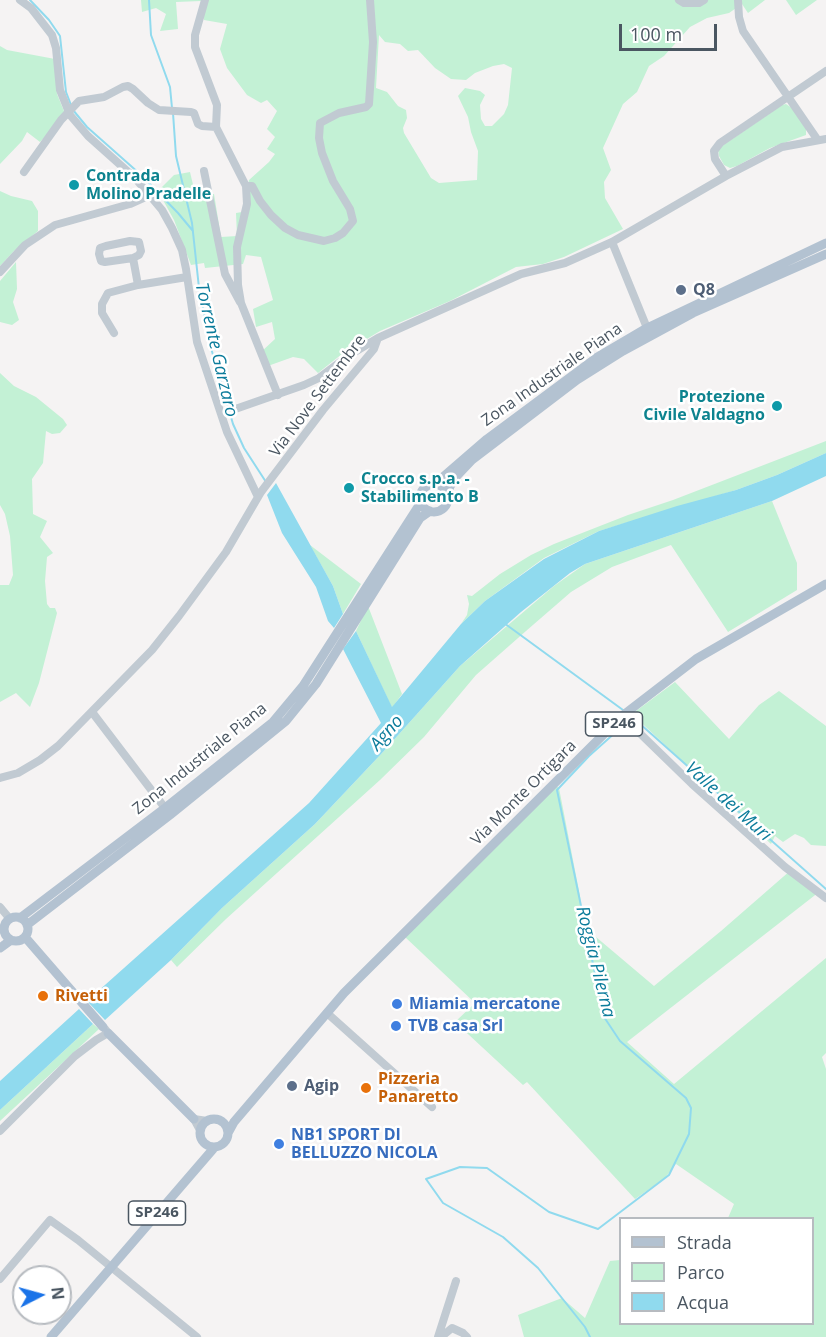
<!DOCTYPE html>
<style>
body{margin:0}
#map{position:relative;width:826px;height:1337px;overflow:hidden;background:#f5f3f3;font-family:"Open Sans",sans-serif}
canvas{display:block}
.legend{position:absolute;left:619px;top:1217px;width:195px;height:108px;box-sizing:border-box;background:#fff;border:2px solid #b7bbc0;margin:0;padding:8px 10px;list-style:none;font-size:18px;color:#4a5661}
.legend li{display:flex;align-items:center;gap:12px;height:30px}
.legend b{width:30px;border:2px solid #b7bbc0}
.north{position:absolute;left:12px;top:1265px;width:60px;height:60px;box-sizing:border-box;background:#fff;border:2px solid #b7bbc0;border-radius:50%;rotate:84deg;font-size:16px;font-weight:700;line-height:24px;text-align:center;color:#4a5661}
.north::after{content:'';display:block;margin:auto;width:21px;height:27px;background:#1a73e8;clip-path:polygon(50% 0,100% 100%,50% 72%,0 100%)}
.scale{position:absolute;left:619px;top:24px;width:98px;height:27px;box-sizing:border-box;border:3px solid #4a5661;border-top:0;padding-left:8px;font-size:18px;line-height:21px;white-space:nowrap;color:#4a5661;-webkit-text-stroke:4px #fff;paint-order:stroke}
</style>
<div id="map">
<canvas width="826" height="1337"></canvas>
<ul class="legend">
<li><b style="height:8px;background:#b3c2d1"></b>Strada</li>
<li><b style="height:16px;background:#c3f1d5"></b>Parco</li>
<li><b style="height:16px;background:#90daee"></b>Acqua</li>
</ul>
<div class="north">N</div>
<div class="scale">100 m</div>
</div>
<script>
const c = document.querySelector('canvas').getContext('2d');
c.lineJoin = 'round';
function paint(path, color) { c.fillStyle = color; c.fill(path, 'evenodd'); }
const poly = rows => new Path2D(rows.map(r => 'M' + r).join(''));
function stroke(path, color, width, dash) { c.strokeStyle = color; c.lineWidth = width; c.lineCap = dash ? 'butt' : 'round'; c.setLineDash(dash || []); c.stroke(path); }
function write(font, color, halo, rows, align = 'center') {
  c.font = font + ' "Open Sans",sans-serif'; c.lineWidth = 5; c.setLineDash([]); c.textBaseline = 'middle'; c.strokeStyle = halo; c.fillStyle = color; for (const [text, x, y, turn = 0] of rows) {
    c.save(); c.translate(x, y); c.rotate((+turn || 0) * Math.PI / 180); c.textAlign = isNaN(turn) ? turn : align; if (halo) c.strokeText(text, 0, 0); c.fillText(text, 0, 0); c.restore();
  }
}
paint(poly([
 [141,0,765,0,748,13,742,4,729,13,707,18,690,27,664,56,649,66,637,92,623,104,603,148,611,170,604,182,605,198,623,229,564,257,543,264,516,267,450,301,380,331,342,354,318,373,304,359,293,357,265,367,261,352,275,339,272,322,256,327,253,309,273,300,261,257,246,255,243,264,205,268,204,263,191,265,174,220,158,191,174,175,190,172,195,193,214,194,221,237,237,236,236,213,248,211,245,199,249,180,269,162,275,154,267,149,275,137,267,129,277,111,267,100,261,103,247,95,227,68,220,49,227,24,204,20,201,1,176,2,178,29,160,31,166,14,156,8,142,12],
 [379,35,385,42,400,44,408,51,418,50,435,68,451,79,466,80,475,73,493,66,504,64,512,68,508,105,504,114,492,126,485,126,481,119,480,105,485,95,480,91,465,88,458,96,468,117,471,132,478,151,477,180,439,183,431,178,404,133,403,128,407,118,406,110,398,106,387,92,376,88],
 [786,0,817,0,796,15],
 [0,46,7,50,55,59,57,94,66,116,40,142,27,132,22,141,0,164],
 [786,104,792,108,806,129,806,135,770,148,737,166,730,168,724,165,719,156,718,150,722,146,782,105],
 [0,191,11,196,32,201,38,211,38,231,14,251,0,266],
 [16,262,17,289,13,302,19,320,12,325,0,322,0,281],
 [0,373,14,386,36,397,63,419,67,425,60,433,52,434,46,431,43,463,32,479,33,514,47,521,40,537,53,553,47,557,45,581,47,604,50,608,55,608,57,613,39,683,30,707,16,693,0,702,0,585,9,585,13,575,10,536,5,514,0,505],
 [826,441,826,453,777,475,736,490,599,531,544,558,485,601,461,624,467,615,469,604,467,595,472,596,500,574,531,555,554,544,628,515,673,500],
 [772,501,797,563,797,590,728,632,671,545,612,567,571,592,526,631,476,675,424,737,380,780,226,919,177,967,171,960,222,908,315,824,383,752,460,666,554,586,585,564],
 [310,545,361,584,343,614,333,586],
 [368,606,402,694,392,708,356,631],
 [675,682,729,739,759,705,779,691,826,726,826,846,811,845,804,838,795,834,783,842,775,836,771,844,632,714],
 [555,785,559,788,580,896,583,926,654,986,721,931,791,870,819,892,627,1042,674,1084,826,958,826,1053,822,1057,826,1069,826,1337,524,1337,518,1315,562,1298,585,1318,610,1261,620,1260,620,1324,812,1324,812,1218,728,1218,734,1204,676,1164,665,1178,635,1199,527,1082,523,1085,455,1022,475,1003,405,937],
 [93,1024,99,1029,0,1121,0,1110]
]), '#c3f1d5');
paint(poly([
 [826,453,826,476,772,501,585,564,570,573,521,612,460,666,383,752,315,824,222,908,171,960,105,1020,87,1001,309,803,381,723,343,649,356,631,392,707,461,624,485,601,544,559,599,531,677,506,736,490,777,475],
 [276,483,333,586,343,614,334,628,328,621,316,587,282,533,267,495],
 [79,1009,93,1024,0,1110,0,1081]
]), '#90daee');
stroke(poly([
 [30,0,49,20,60,36,66,92,71,105],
 [149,0,151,35,170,87,172,108],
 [73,110,87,127,140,174,178,213,193,231],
 [173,113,176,156,192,223,199,288,211,348,233,424,244,448,266,482],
 [504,623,623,710],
 [630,715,826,889],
 [590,1337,585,1327,538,1268,503,1237,443,1203,426,1179,460,1167,487,1168,549,1212,598,1229,669,1175,689,1134,691,1108,686,1098,620,1041,604,1017,557,790,589,756,626,723]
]), '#90daee', 2);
stroke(poly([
 [20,0,31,8,52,35,56,48,60,90,70,115,88,136,135,178,162,210,172,228,182,250,186,269,197,342,227,432,258,497],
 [205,0,195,35,195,47,217,105,216,127],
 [679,0,684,3,699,3,704,0],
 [738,0,739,17,743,31,817,139],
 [204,171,225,274,240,302],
 [24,172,61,120,79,101,104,97,123,87,128,86,133,89,148,103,159,110,191,112,194,113,198,124,202,126,216,127,246,186,247,204,237,247,238,285,241,303,278,395],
 [726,176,715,159,714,151,720,143,826,71],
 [246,186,252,186,260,201,271,215,285,228,298,235,324,241,335,238,343,233,353,221,350,209,333,181,322,153,319,138,320,123,339,113,366,107,369,104,373,42,370,0],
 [612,242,647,328],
 [133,258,105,262,101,261,99,254,100,248,106,246,130,241,139,242,141,251,139,255,133,258,138,285],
 [0,272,25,245,55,225,130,204,150,195],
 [114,333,102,313,102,304,108,293,138,285,187,277],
 [221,414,304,385,319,378,348,356,378,338],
 [92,712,165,808],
 [622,716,692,784,785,867,826,898],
 [0,778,18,773,40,760,58,746,152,650,179,616,226,552,261,492,323,410,374,349,378,338,521,274,565,263,612,242,726,176,782,147,826,139],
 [0,907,10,919],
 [327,1013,432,1107],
 [194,1119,207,1121],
 [194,1119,200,1130],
 [0,1131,75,1056,96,1040,108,1033,105,1029],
 [0,1279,50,1220,78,1240,197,1337],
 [438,1337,456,1281],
 [441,1337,452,1328,463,1333,467,1337]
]), '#c1cad2', 8);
stroke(poly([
 [435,484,487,439,596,358,647,328,826,243],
 '420 498a14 14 0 1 1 28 0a14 14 0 1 1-28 0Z',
 [447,492,454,479,472,460,577,380,623,351,693,313,826,254],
 '4 929a12 12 0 1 1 24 0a12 12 0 1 1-24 0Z',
 [20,918,165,808,273,722,303,686,418,507,420,499],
 [27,925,170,815,286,721,316,684,420,518,430,511],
 [25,937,103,1027],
 [0,948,11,940],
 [108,1033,194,1119],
 '200 1133a14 14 0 1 1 28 0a14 14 0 1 1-28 0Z',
 [228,1133,234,1122,344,993,622,716,696,659,826,584],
 [51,1337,214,1148]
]), '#b3c2d1', 9);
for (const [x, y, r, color] of [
 [74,185,6,"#0f9aa8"],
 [681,290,6,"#5c6f8a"],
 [777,406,6,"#0f9aa8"],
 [349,488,6,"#0f9aa8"],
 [43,996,6,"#e8710a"],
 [397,1004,6,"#3f7fe0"],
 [396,1026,6,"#3f7fe0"],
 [292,1086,6,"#5c6f8a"],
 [366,1088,6,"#e8710a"],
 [279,1144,6,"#3f7fe0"]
]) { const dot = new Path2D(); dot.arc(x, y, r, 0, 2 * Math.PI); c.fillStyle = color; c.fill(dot); stroke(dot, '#fff', 2); }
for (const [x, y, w] of [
 [614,724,57],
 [157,1213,57]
]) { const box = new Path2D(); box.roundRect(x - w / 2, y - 12, w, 24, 4.5); c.fillStyle = '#fff'; c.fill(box); stroke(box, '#4a5661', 1.5); }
write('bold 15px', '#4a5661', null, [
 ["SP246",614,724],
 ["SP246",157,1213]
]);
write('bold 16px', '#0d838f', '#fff', [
 ["Contrada",86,176],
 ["Molino Pradelle",86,194],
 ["Protezione",765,397,"right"],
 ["Civile Valdagno",765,415,"right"],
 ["Crocco s.p.a. -",361,479],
 ["Stabilimento B",361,497]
], 'left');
write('bold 16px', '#4e5e75', '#fff', [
 ["Q8",693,290],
 ["Agip",304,1086]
], 'left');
write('16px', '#4a5661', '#fff', [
 ["Zona Industriale Piana",552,375,-35],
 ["Via Nove Settembre",318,396,-53],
 ["Zona Industriale Piana",200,759,-39],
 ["Via Monte Ortigara",524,793,-45]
]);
write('bold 16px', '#c56008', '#fff', [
 ["Rivetti",55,996],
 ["Pizzeria",378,1079],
 ["Panaretto",378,1097]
], 'left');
write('bold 16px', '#366cbe', '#fff', [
 ["Miamia mercatone",409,1004],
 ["TVB casa Srl",408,1026],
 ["NB1 SPORT DI",291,1135],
 ["BELLUZZO NICOLA",291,1153]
], 'left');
write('italic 18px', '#0c7c9b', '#fff', [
 ["Torrente Garzaro",216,350,77],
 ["Agno",387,733,-49],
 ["Valle dei Muri",728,802,42],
 ["Roggia Pilerna",595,962,76]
]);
</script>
